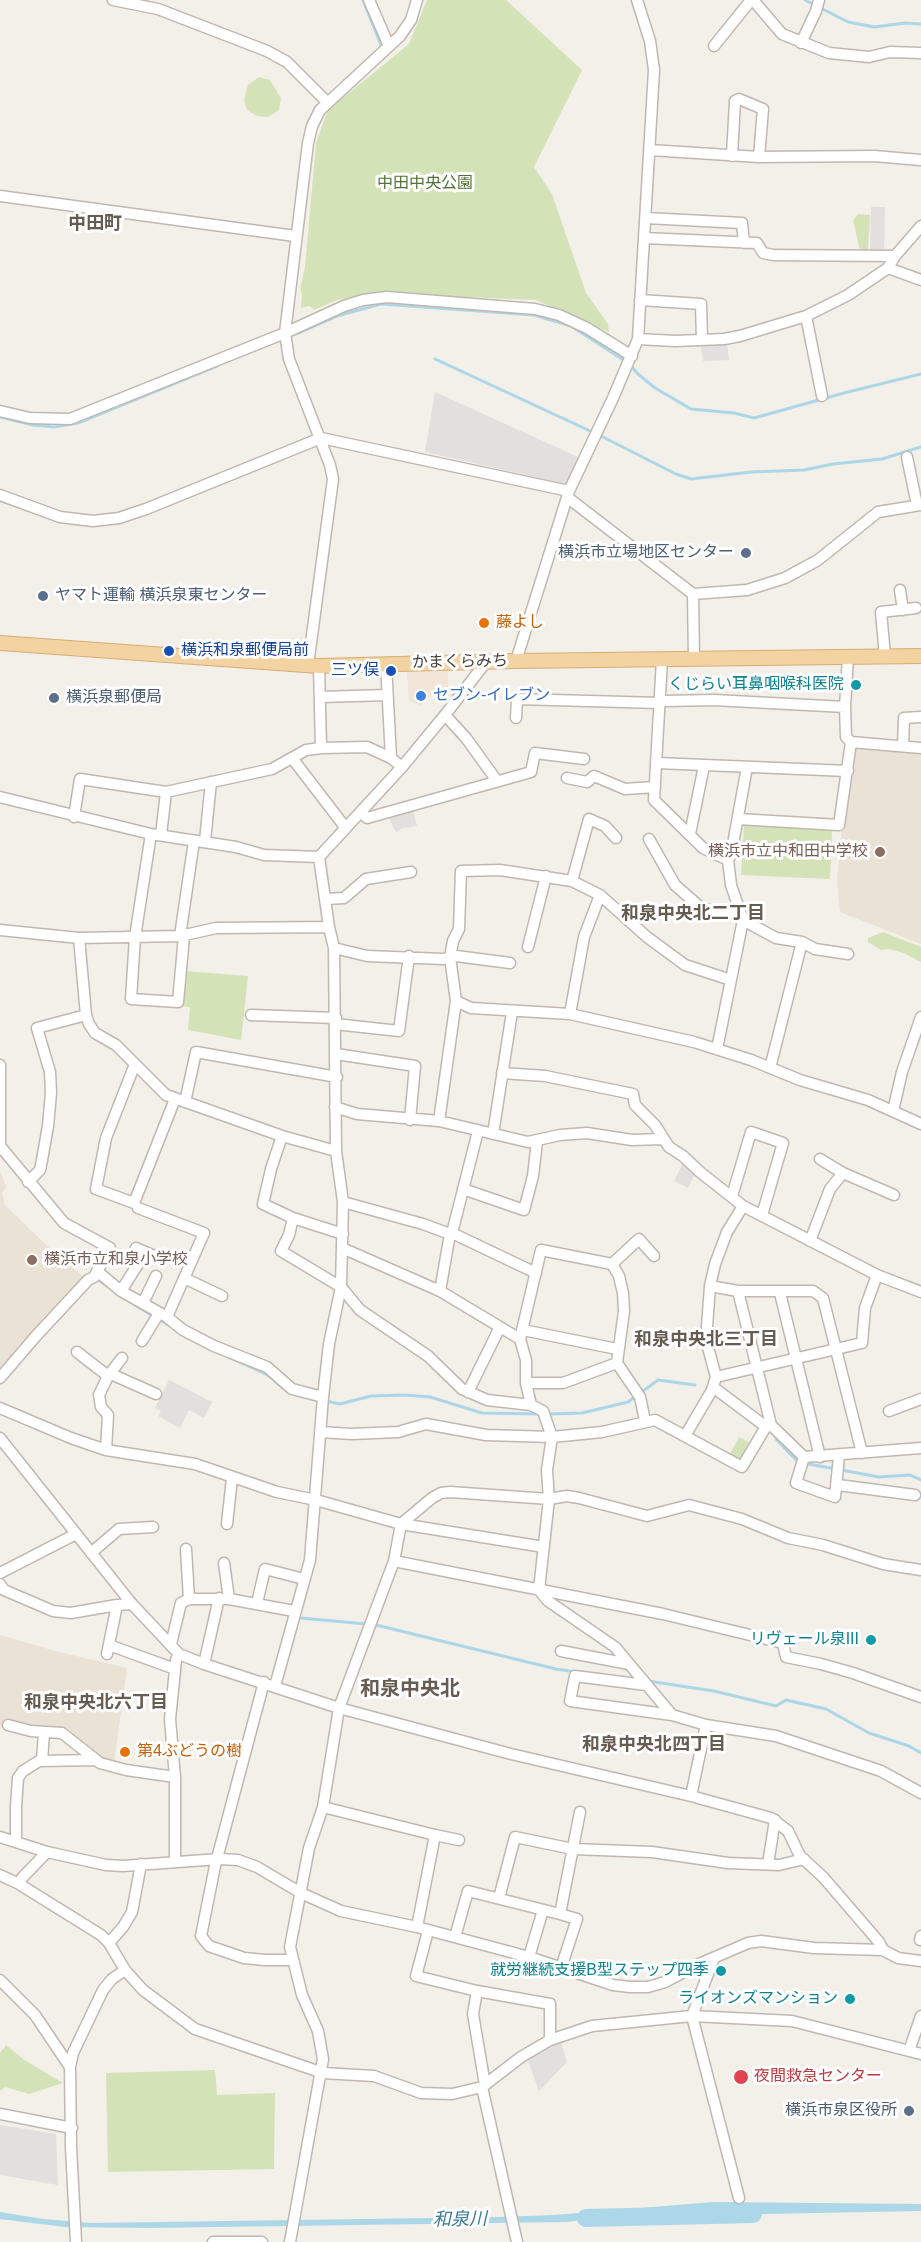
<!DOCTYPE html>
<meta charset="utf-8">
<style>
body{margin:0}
canvas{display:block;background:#f3efe9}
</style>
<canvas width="921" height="2242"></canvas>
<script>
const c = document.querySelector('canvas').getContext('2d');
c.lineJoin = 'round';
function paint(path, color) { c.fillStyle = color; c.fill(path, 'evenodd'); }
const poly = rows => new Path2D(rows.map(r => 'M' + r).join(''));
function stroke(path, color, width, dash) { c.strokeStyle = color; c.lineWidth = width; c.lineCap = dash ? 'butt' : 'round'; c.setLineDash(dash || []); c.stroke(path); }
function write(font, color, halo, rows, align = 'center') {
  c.font = font + ' Arial,"Noto Sans JP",sans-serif'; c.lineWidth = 6; c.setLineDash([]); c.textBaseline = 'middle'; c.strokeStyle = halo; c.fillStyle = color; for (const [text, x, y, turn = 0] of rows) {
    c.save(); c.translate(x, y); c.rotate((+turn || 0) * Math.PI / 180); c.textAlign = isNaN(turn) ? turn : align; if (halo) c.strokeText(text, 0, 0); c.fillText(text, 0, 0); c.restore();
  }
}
paint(poly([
 [448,669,448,687,433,693,421,706,409,700,407,670]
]), '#f2e4d7');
paint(poly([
 [852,747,921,752,921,944,840,912,837,882,842,823],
 [0,1171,6,1186,2,1193,5,1205,44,1243,84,1277,0,1369],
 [0,1635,55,1651,127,1668,114,1763,94,1755,67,1728,7,1722,6,1727,0,1725]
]), '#eae2d5');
paint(poly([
 [427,0,506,0,582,70,534,167,552,194,586,293,608,324,609,332,536,300,395,294,365,295,337,300,314,310,310,306,301,308,302,294,300,290,305,267,316,143,328,110,409,44],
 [259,77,270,80,281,98,279,110,268,117,257,116,247,110,244,100,248,85],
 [858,214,870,215,868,250,860,251,853,220],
 [744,825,832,830,830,879,741,875],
 [883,932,921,947,921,962,904,953,889,949,881,950,868,942,868,938],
 [184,971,248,976,241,1040,188,1030,190,1007,181,1006],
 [739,1437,750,1443,742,1458,738,1459,730,1454],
 [6,2045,23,2059,63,2083,29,2094,5,2087,0,2091,0,2053],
 [215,2070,217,2095,275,2093,274,2169,108,2172,106,2073]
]), '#d4e3b7');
paint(poly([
 [871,207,885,207,884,252,870,252],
 [727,343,729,360,703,361,701,346],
 [435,392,578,457,566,484,425,452],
 [412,807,417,826,403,828,396,832,387,815],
 [684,1161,695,1174,688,1188,674,1181],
 [169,1380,212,1402,204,1418,189,1410,180,1428,158,1416,161,1411,155,1408],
 [561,2042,567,2062,539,2091,527,2058],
 [0,2125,56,2134,58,2185,0,2175]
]), '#e2dfdd');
paint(poly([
 [714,2202,921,2204,921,2211,608,2217,566,2222,495,2223,148,2228,65,2227,0,2219,0,2212,43,2219,90,2223,501,2217,554,2215]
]), '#acd7e9');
stroke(poly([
 [363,0,381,45],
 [805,0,848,22,874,27,905,23,921,24],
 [298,333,337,316,381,304,534,315,571,326,625,361],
 [435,359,601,436,676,474,691,479,751,472,804,470,833,464,882,459,921,447],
 [630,365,638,374,655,388,691,409,734,413,754,418,844,393,921,374],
 [0,417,33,425,54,427,78,423,217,366],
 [99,1280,107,1286],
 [135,1305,170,1326],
 [226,1356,268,1375,283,1388],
 [326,1401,340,1404,371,1396,404,1395,430,1397,482,1413,541,1414],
 [547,1414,582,1413,628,1402,658,1380,695,1385],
 [776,1439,798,1462,879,1477,910,1475,921,1480],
 [301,1618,376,1625,556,1669,576,1672],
 [648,1681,714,1691,776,1706,786,1700,826,1709,869,1733,909,1746,921,1753]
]), '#acd7e9', 3);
stroke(poly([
 [586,2218,753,2214]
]), '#acd7e9', 18);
const minor = poly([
 [113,0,158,9,267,51,287,62,327,102],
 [369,0,389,46],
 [753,0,782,34,829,53,869,57,890,52,921,53],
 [801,43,816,11,819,0],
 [714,46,751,0],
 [650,150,759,157,874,156,921,160],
 [732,156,735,101,739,99,763,109,759,157],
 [0,196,295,236],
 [646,218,742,223,744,243],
 [644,238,757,243,763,253,773,255,895,256],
 [888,268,921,280],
 [640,300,701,304,702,340],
 [806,316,822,396],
 [638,339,675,341,724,339,740,336,806,316,848,295,888,268,895,256,921,226],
 [0,411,30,418,70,419,285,333,344,306,363,300,387,297,535,309,559,315,587,328,632,356],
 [907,457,917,505],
 [0,495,60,517,93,521,119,518,146,509,321,438,569,491],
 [567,497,693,594,747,590,785,578,818,560,878,512,921,505],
 [900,590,903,610],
 [693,594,694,658],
 [885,656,881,612,916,608],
 [662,659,654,800,703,848,728,860],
 [516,661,569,491,613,398,638,339,654,70,650,41,637,0],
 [386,664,391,758],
 [308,665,333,479,330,465,289,359,285,333,308,143,312,126,320,110,400,36,411,20,417,0],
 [319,666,321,748],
 [320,697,387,695],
 [445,715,466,738,497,781],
 [516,718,517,699,660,703,664,701,714,700,845,707],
 [851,742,921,748],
 [903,746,904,718,921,717],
 [292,758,345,827],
 [657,763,848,771],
 [747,767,731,855,728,860,731,885,743,920,776,938,802,942,815,949,848,954],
 [567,778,587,782,594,776,625,789,655,787],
 [0,797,151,834,236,847,264,855,319,857],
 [361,812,367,818,531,772,535,753,584,759],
 [74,817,80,779,166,792,272,769,306,750,321,748,367,747,391,758,402,767],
 [738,819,839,825,851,742,846,737,845,707,848,657],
 [151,834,135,937,131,999,178,1002,184,936],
 [690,834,704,766],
 [161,835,166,792],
 [649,839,675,885,700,907,715,912,738,909],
 [205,841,211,782],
 [319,857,402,767,445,715,486,662],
 [572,881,589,819,605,826,616,838],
 [325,899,344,898,366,879,411,872],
 [0,930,79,938,180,936,216,928,329,927],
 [180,936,194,841],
 [79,938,86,1015,89,1024,95,1033,116,1045,166,1095,282,1136,336,1151],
 [528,947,546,876],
 [334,948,367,956,444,959,456,956,510,963],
 [456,1001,471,1008,570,1014,694,1042,751,1060,800,1080,868,1100,921,1124],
 [570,1014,584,937,600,895],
 [251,1015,336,1018],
 [335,1024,399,1031,409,956],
 [717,1049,743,920],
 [336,1054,415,1066,410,1120],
 [135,1064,106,1138,96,1189,134,1203,175,1099],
 [0,1065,0,1146],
 [770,1068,802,942],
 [502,1073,545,1076,633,1094,635,1105,655,1125,669,1147,683,1156,700,1172,743,1206,877,1275,921,1292],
 [185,1102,196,1052,337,1077],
 [335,1107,357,1114,439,1121,528,1142,560,1135,587,1133,632,1140,662,1139],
 [893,1111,902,1072,921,1017],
 [439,1121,456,1001,450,957,453,941,459,929,461,871,500,870,572,881,600,895,647,937,685,965,731,980],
 [493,1134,512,1012],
 [282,1136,271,1169,263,1204,293,1218,343,1234],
 [0,1146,64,1223,110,1248,94,1277,88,1280,36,1336,0,1378],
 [820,1159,843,1173],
 [28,1182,40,1170,42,1160,48,1126,51,1093,50,1072,37,1028,86,1015],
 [463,1189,524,1210,533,1176,537,1141],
 [732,1196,751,1132,783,1143,762,1215],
 [343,1202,423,1224,450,1234,452,1233,536,1273],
 [138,1208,204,1233,167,1317],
 [293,1218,289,1235,281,1251,341,1287,360,1310,428,1356,462,1389,487,1400,531,1405],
 [452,1233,478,1131],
 [810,1241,830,1189,843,1173,894,1195],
 [136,1248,159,1258],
 [342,1248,440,1291,520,1339],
 [612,1264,639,1239,654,1256],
 [97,1271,121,1291,167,1317,183,1330,214,1346,267,1367,292,1389,323,1397],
 [184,1278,222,1296],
 [710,1286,738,1291,813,1291,823,1298,862,1453],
 [121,1291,145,1253],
 [440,1291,450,1234],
 [738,1291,771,1425],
 [780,1293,820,1457],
 [143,1303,156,1276],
 [523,1330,617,1349],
 [142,1341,159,1313],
 [77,1352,108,1376],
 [617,1363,640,1397,645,1421],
 [111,1374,156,1394],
 [716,1377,862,1343,865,1308,877,1275],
 [526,1383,563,1383,617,1363,624,1311,623,1293,619,1276,612,1264,541,1250,520,1339,526,1360,526,1383,531,1405,543,1411,552,1437,547,1470,549,1499,539,1590,548,1601,615,1647,672,1715,706,1725,776,1736,881,1771,921,1793],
 [713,1387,761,1423,773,1427,804,1457,921,1448],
 [468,1392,500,1327],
 [0,1408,71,1438,106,1450,195,1464,277,1492,316,1500,401,1524,432,1498,441,1493,450,1492,549,1499,567,1496,579,1498,647,1516,689,1505,742,1519,788,1538,823,1545,883,1564,921,1570],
 [889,1411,921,1399],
 [320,1432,352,1434,398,1432,426,1424,486,1435,552,1437,602,1432,655,1420,742,1467,767,1425],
 [685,1436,712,1390,716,1377,706,1340,710,1286,715,1264,727,1232,743,1206],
 [0,1438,132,1604,179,1654,204,1664,339,1708,511,1754,691,1796,771,1818,788,1831,800,1856,823,1877,879,1942,883,1950,898,1958,921,1961],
 [106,1450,108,1415,101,1407,99,1395,108,1376,122,1358],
 [804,1457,796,1483,835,1497,839,1456],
 [838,1485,915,1495],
 [227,1524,232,1478],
 [186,1549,189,1599],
 [91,1553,119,1529,153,1527],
 [394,1561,663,1614,783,1643,786,1657,821,1664,853,1673,921,1697],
 [224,1563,229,1599],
 [0,1573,76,1534],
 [0,1584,4,1590,53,1611,71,1613,117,1605,132,1604],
 [257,1603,265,1569,304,1579],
 [171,1644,181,1603,189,1599,229,1599,294,1611],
 [109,1645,175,1669],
 [561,1651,629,1664],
 [107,1654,117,1605],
 [204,1664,219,1598],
 [264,1682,215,1866,201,1936,209,1946,244,1958,265,1960,292,1960],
 [646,1685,575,1676,570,1701,672,1715],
 [275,1686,310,1560,323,1397,329,1344,341,1287,343,1202,336,1151,334,948,329,927,319,857],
 [8,1725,31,1731,62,1733,100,1763,126,1770,175,1777,170,1719,176,1660,179,1654],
 [42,1761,44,1732],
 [175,1777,175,1862],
 [691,1796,706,1725],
 [323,1807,435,1835,417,1927],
 [435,1835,459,1840],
 [0,1837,47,1852,106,1865,123,1866,219,1859,238,1860,257,1867,301,1893,341,1911,417,1927,529,1957,613,1985,630,1987,648,1987,665,1982,699,1964,748,1943,761,1941,814,1948,883,1950],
 [16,1841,16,1807,18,1778,23,1771,39,1761,96,1760],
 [768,1864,775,1820],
 [0,1875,19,1884,101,1935,109,1943,125,1970,143,1990,195,2029,323,2073,374,2076,421,2093,452,2094,482,2087,521,2057,550,2040,592,2026,692,2016,792,2021,921,2054],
 [19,1884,22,1878,47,1852],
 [499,1898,515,1837,573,1849,652,1852,728,1863,779,1865,804,1859],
 [560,1914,577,1919,561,1968],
 [428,1931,416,1976,477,1991,550,2004,550,2040],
 [455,1937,468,1891,560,1914,580,1812],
 [920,1940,921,1936],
 [109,1943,123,1927,132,1912,141,1864],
 [529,1957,543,1910],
 [714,1958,692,2016,739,2198],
 [0,1980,35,2015,70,2067],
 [477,1991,473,2014,485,2085],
 [909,2051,921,2016],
 [482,2087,517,2242],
 [0,2114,72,2128],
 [76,2242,71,2147,70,2067,73,2053,103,1990,112,1979,125,1970],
 [213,2242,262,2242],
 [290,2242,323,2059,318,2031,302,1995,290,1947,309,1848,323,1807,339,1708,394,1561,401,1524,544,1547]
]);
const major = poly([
 [0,643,319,666,516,661,921,656]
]);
stroke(minor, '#c0b8b0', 13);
stroke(major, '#d7ad73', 16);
stroke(minor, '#fff', 10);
stroke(major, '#f3d3a2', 14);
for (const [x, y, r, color] of [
 [746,553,6,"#5c6f8a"],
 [43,596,6,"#5c6f8a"],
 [484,623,6,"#e8710a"],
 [169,651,6,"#1a4fb4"],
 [391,671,6,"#1a4fb4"],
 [856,685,6,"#0f9aa8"],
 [421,696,6,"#3f7fe0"],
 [54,698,6,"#5c6f8a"],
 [880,852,6,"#8d6e63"],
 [32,1260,6,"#8d6e63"],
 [871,1640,6,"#0f9aa8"],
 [125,1752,6,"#e8710a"],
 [721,1971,6,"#0f9aa8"],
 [850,1999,6,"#0f9aa8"],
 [741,2077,8,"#e0444e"],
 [909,2111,6,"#5c6f8a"]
]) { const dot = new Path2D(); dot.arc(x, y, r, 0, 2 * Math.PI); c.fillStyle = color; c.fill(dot); stroke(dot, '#fff', 2); }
write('16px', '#517232', '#fff', [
 ["中田中央公園",425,184]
]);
write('16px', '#4e5e75', '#fff', [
 ["横浜市立場地区センター",734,553],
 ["ヤマト運輸 横浜泉東センター",55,596,"left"],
 ["横浜泉郵便局",66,698,"left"],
 ["横浜市泉区役所",897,2111]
], 'right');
write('16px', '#c56008', '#fff', [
 ["藤よし",496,623],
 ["第4ぶどうの樹",137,1752]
], 'left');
write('16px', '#164399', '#fff', [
 ["横浜和泉郵便局前",181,651],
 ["三ツ俣",379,671,"right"]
], 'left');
write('16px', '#463f38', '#fff', [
 ["かまくらみち",460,662,-1]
]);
write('16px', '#0d838f', '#fff', [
 ["くじらい耳鼻咽喉科医院",844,685],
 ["リヴェール泉III",859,1640],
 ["就労継続支援B型ステップ四季",709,1971],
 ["ライオンズマンション",838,1999]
], 'right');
write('16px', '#366cbe', '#fff', [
 ["セブン-イレブン",433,696]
], 'left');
write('16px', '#785e54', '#fff', [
 ["横浜市立中和田中学校",868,852],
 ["横浜市立和泉小学校",44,1260,"left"]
], 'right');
write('16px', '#be3a42', '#fff', [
 ["夜間救急センター",754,2077]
], 'left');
write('bold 18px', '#675c51', '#fff', [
 ["中田町",95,224],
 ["和泉中央北二丁目",693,914],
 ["和泉中央北三丁目",706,1340],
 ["和泉中央北六丁目",96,1703],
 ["和泉中央北四丁目",654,1745]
]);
write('italic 18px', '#397a97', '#fff', [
 ["和泉川",460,2220,-1]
]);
write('bold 20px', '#675c51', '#fff', [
 ["和泉中央北",410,1689]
]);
</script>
